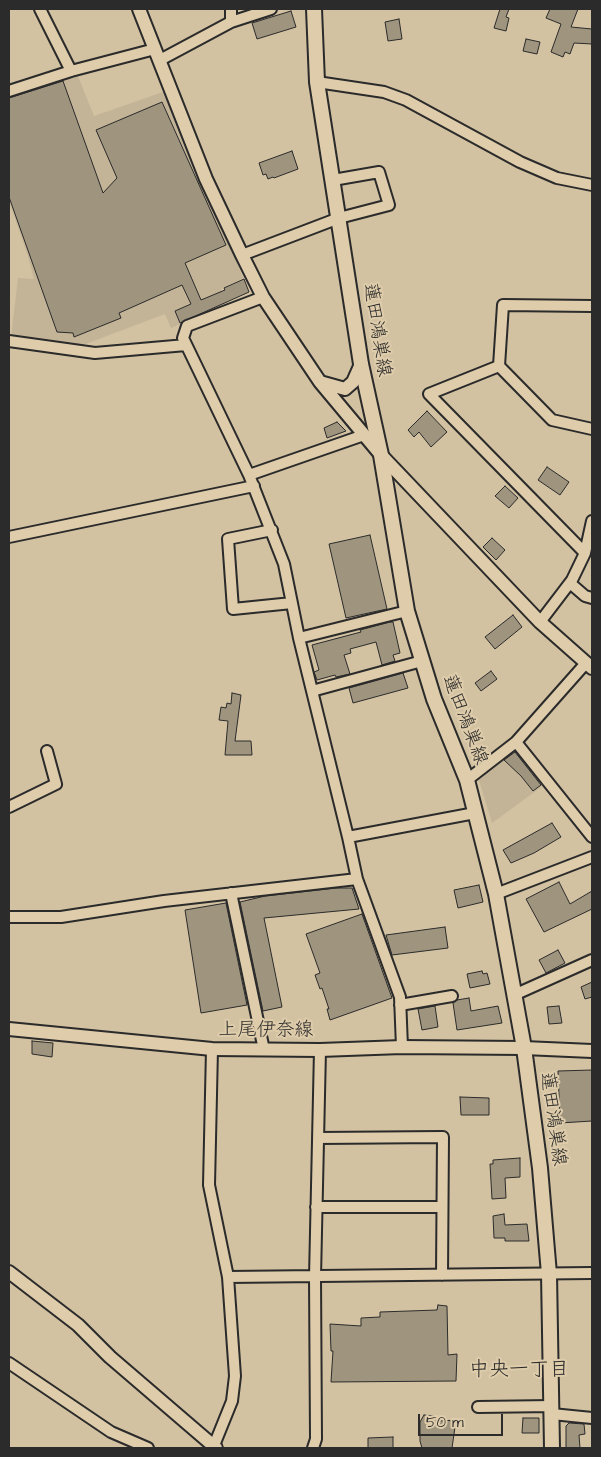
<!DOCTYPE html>
<meta charset="utf-8">
<style>
body{margin:0}
#map{position:relative;width:601px;height:1457px;overflow:hidden;background:#d3c2a2;font-family:"Architects Daughter",sans-serif}
canvas{display:block}
.frame{position:absolute;inset:0;border:10px solid #2b2b2b;pointer-events:none}
.scale{position:absolute;left:418px;top:1414px;width:85px;height:22px;box-sizing:border-box;border:2px solid #2b2b2b;border-top:0;padding-left:6px;font-size:15px;line-height:18px;white-space:nowrap;color:#2b2b2b;-webkit-text-stroke:4px #deccaa;paint-order:stroke}
</style>
<div id="map">
<canvas width="601" height="1457"></canvas>
<div class="frame"></div>
<div class="scale">50 m</div>
</div>
<script>
const c = document.querySelector('canvas').getContext('2d');
c.lineJoin = 'round';
function paint(path, color) { c.fillStyle = color; c.fill(path, 'evenodd'); }
const poly = rows => new Path2D(rows.map(r => 'M' + r).join(''));
function stroke(path, color, width, dash) { c.strokeStyle = color; c.lineWidth = width; c.lineCap = dash ? 'butt' : 'round'; c.setLineDash(dash || []); c.stroke(path); }
function write(font, color, halo, rows, align = 'center') {
  c.font = font + ' "Architects Daughter","Klee One",sans-serif'; c.lineWidth = 4; c.setLineDash([]); c.textBaseline = 'middle'; c.strokeStyle = halo; c.fillStyle = color; for (const [text, x, y, turn = 0] of rows) {
    c.save(); c.translate(x, y); c.rotate((+turn || 0) * Math.PI / 180); c.textAlign = isNaN(turn) ? turn : align; if (halo) c.strokeText(text, 0, 0); c.fillText(text, 0, 0); c.restore();
  }
}
paint(poly([
 [77,74,94,116,166,91,243,278,221,289,227,303,171,328,165,314,75,348,11,337,18,278,34,279,27,253,9,202,9,97],
 [511,749,516,749,544,785,492,823,478,777]
]), '#c3b497');
const building = poly([
 [500,9,509,9,506,17,509,18,506,31,494,28,500,9],
 [550,9,578,9,571,27,592,29,592,44,574,43,570,54,565,52,563,57,551,52,561,24,546,18,550,9],
 [291,11,296,27,257,39,252,23,291,11],
 [399,19,402,39,388,41,385,22,399,19],
 [526,39,540,42,537,54,523,51,526,39],
 [63,81,103,193,117,178,96,130,162,102,226,245,185,263,201,300,225,290,224,288,244,279,249,292,180,323,175,311,191,304,182,285,119,313,121,318,74,337,73,333,57,332,9,197,9,98,63,81],
 [292,151,298,169,274,178,273,177,268,179,266,174,263,175,259,163,292,151],
 [427,411,447,432,431,447,419,432,414,437,408,430,427,411],
 [337,422,346,431,327,438,324,428,337,422],
 [547,467,569,482,560,495,538,480,547,467],
 [505,486,518,498,509,508,495,496,505,486],
 [370,535,387,609,346,618,329,544,370,535],
 [492,538,505,550,496,560,483,547,492,538],
 [513,615,522,627,495,649,485,637,513,615],
 [390,622,393,622,400,653,393,655,395,661,382,665,376,642,350,649,351,653,344,655,350,674,336,677,335,675,317,680,314,672,319,670,312,645,361,632,360,630,390,622],
 [491,671,497,679,481,691,475,683,491,671],
 [403,673,408,688,353,703,349,688,403,673],
 [232,693,241,695,235,741,251,741,252,755,225,755,228,721,219,720,221,707,226,708,227,703,231,704,232,693],
 [515,752,541,785,533,791,521,776,504,760,515,752],
 [552,823,561,837,534,853,511,863,503,850,552,823],
 [559,882,570,904,592,891,592,909,544,932,526,899,559,882],
 [479,885,483,902,458,908,454,890,479,885],
 [336,888,352,888,359,909,264,918,282,1007,263,1011,240,902,265,896,336,888],
 [226,903,247,1005,201,1013,185,910,226,903],
 [362,914,392,998,330,1020,327,1009,329,1009,322,988,320,989,315,975,320,973,306,934,362,914],
 [445,927,448,948,392,955,386,935,445,927],
 [558,950,565,963,546,973,539,960,558,950],
 [482,971,483,974,487,973,490,984,470,988,467,974,482,971],
 [592,982,592,997,585,999,581,987,592,982],
 [469,998,471,1011,498,1006,502,1023,457,1030,453,1003,457,1000,469,998],
 [435,1006,438,1027,422,1030,418,1009,435,1006],
 [559,1006,562,1023,549,1024,547,1007,559,1006],
 [32,1041,53,1043,52,1057,32,1054,32,1041],
 [592,1070,592,1121,560,1123,558,1071,592,1070],
 [460,1097,489,1098,489,1115,461,1115,460,1097],
 [520,1158,520,1177,505,1178,506,1198,492,1199,490,1164,493,1164,493,1160,520,1158],
 [504,1214,505,1225,527,1224,529,1241,505,1241,505,1238,494,1238,493,1216,504,1214],
 [438,1305,447,1306,448,1355,457,1354,456,1381,331,1382,333,1351,331,1351,330,1324,361,1326,361,1318,380,1317,380,1312,437,1310,438,1305],
 [424,1415,439,1417,440,1421,456,1420,452,1448,422,1448,420,1441,420,1422,424,1415],
 [523,1418,539,1418,539,1433,522,1433,523,1418],
 [569,1423,584,1424,585,1434,579,1435,580,1448,566,1448,566,1426,569,1423],
 [393,1437,393,1448,368,1448,368,1438,393,1437]
]);
paint(building, '#9f947e');
stroke(building, '#2b2b2b', 1);
const minor = poly([
 [40,9,71,71],
 [231,9,231,22],
 [160,60,231,22,271,9],
 [317,82,384,92,406,100,520,162,557,178,592,185],
 [9,91,71,71,155,49],
 [242,255,339,218,389,205,379,172,333,180],
 [263,297,187,326,183,338,249,475,284,564,299,638,348,837,357,879,400,997,402,1047],
 [592,306,503,305,499,366,552,420,592,429],
 [9,341,95,353,186,345],
 [499,366,429,394,585,553],
 [249,475,364,435],
 [272,530,228,539,233,609,292,603],
 [9,537,254,486],
 [570,583,585,596,592,598],
 [540,622,572,580,585,553,592,521],
 [299,638,407,611],
 [312,691,422,661],
 [516,742,592,837],
 [467,780,516,742,586,663],
 [9,807,56,784,47,751],
 [348,837,475,813],
 [231,893,264,1050],
 [496,894,592,857],
 [9,917,61,917,164,901,357,879],
 [514,995,592,960],
 [400,1005,452,996],
 [212,1049,209,1185,228,1277,235,1376,232,1401,213,1448],
 [318,1138,443,1137,442,1275],
 [316,1207,442,1207],
 [228,1277,592,1273],
 [9,1363,111,1432,148,1448],
 [478,1407,552,1406],
 [552,1414,592,1418],
 [313,1448,316,1439,315,1277,320,1050]
]);
const tertiary = poly([
 [139,9,206,179,242,255,263,297,320,382,381,455,540,622,592,668],
 [320,382,345,389,353,382,361,364],
 [9,1029,212,1049,320,1050,402,1047,524,1048,592,1051],
 [9,1272,78,1325,110,1357,216,1448]
]);
const secondary = poly([
 [314,9,317,82,361,364,381,455,407,611,434,699,467,780,496,894,524,1048,540,1168,549,1274,552,1448]
]);
stroke(minor, '#2b2b2b', 14);
stroke(tertiary, '#2b2b2b', 16);
stroke(secondary, '#2b2b2b', 18);
stroke(minor, '#deccaa', 10);
stroke(tertiary, '#deccaa', 12);
stroke(secondary, '#deccaa', 14);
write('19px', '#2b2b2b', '#deccaa', [
 ["蓮田鴻巣線",376,330,81],
 ["蓮田鴻巣線",464,720,69],
 ["上尾伊奈線",266,1031],
 ["蓮田鴻巣線",552,1119,82]
]);
write('20px', '#2b2b2b', '#deccaa', [
 ["中央一丁目",519,1371]
]);
</script>
